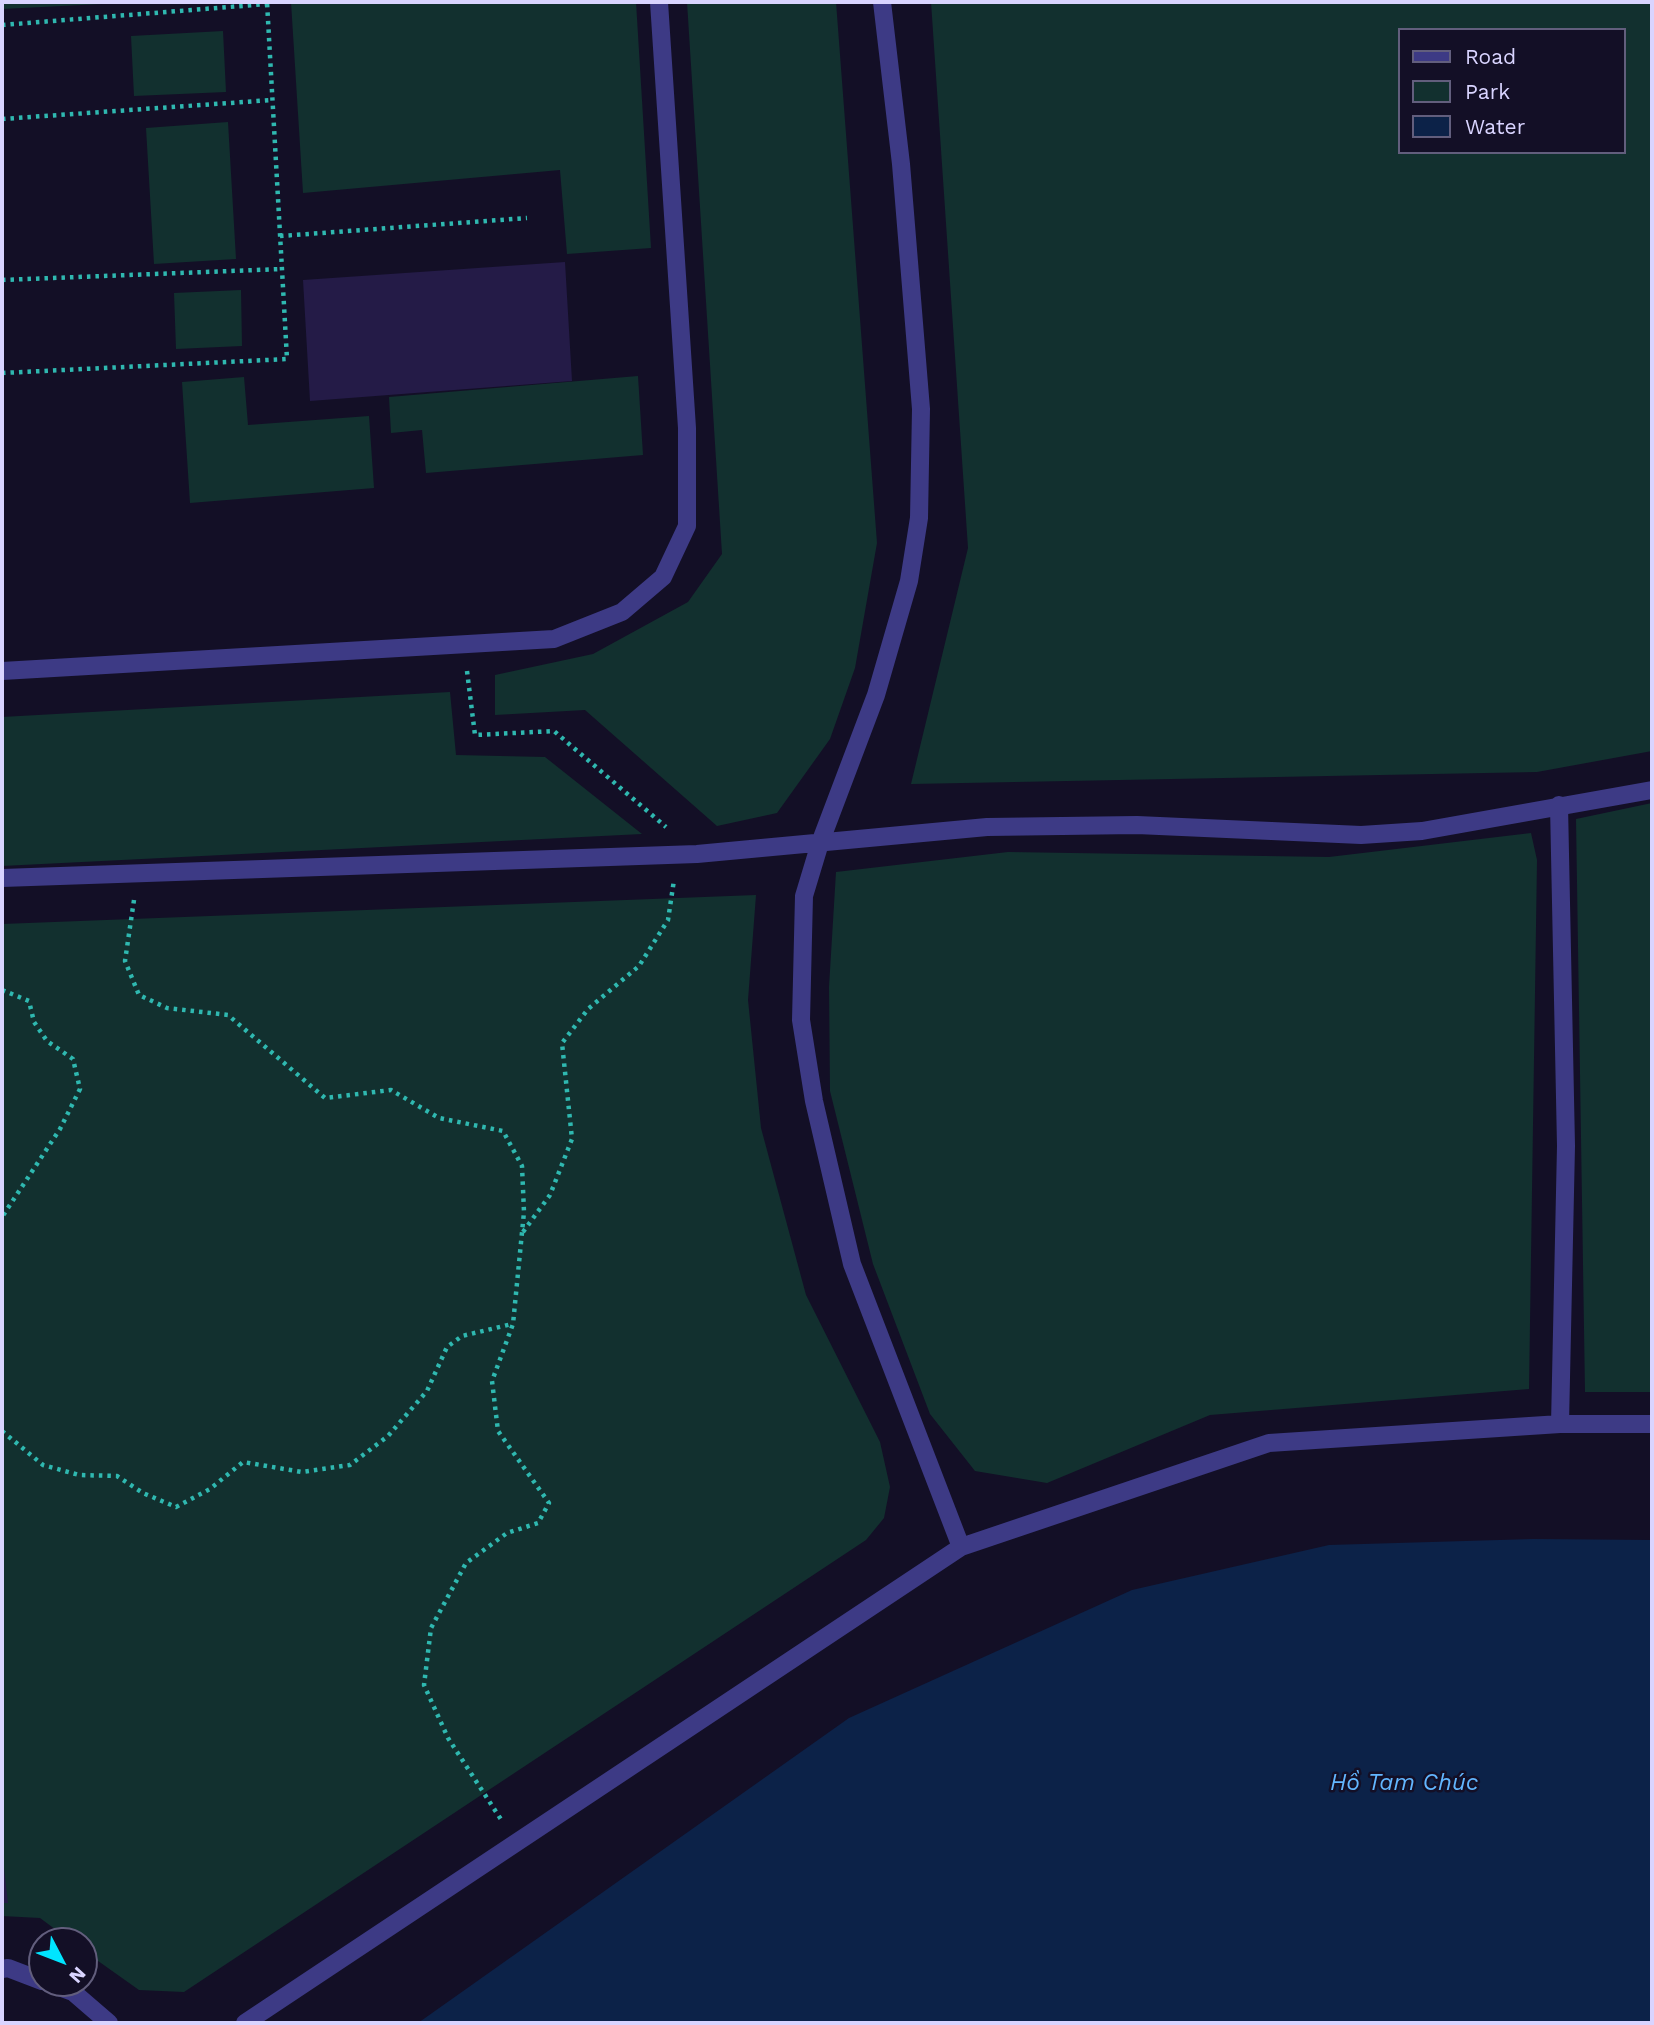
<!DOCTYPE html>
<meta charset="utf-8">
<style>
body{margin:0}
#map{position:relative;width:1654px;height:2025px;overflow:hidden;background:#130f26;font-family:"Work Sans",sans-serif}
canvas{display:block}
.frame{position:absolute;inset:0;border:4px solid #d9d4ff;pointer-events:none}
.legend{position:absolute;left:1398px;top:28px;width:228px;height:126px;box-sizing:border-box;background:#130f26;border:2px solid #625e7d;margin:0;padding:9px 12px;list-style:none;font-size:21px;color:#d9d4ff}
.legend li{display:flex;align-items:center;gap:14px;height:35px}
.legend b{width:35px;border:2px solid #625e7d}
.north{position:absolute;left:28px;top:1927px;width:70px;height:70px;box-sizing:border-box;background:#130f26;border:2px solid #625e7d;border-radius:50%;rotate:132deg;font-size:19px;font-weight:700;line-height:28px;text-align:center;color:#d9d4ff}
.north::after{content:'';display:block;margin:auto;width:24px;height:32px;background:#00e5ff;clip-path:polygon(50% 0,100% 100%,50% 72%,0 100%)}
</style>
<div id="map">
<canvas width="1654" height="2025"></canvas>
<div class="frame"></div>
<ul class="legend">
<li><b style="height:9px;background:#3d3a85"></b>Road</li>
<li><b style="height:19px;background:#12302f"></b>Park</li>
<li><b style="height:19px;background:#0c2248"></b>Water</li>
</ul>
<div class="north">N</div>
</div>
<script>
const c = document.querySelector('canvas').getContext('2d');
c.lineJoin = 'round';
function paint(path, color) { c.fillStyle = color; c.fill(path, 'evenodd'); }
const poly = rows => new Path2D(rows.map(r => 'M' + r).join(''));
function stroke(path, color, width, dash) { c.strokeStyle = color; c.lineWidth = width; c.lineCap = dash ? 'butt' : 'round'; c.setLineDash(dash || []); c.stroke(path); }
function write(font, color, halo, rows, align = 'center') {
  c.font = font + ' "Work Sans",sans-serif'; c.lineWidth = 5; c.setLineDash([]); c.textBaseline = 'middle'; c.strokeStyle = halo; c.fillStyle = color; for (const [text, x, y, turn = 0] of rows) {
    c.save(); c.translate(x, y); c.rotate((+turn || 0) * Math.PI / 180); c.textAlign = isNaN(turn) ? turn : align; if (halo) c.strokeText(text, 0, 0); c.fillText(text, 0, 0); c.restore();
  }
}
paint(poly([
 [2,2,142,2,2,9],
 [291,2,636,2,651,248,567,254,560,170,303,193],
 [687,2,836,2,877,543,855,668,830,739,777,813,717,826,585,710,495,715,495,675,593,654,688,602,722,554],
 [931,2,1652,2,1652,751,1537,772,911,784,968,548],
 [1400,30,1624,30,1624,152,1400,152],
 [223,31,226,92,134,96,131,36],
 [228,122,236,259,154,264,146,128],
 [241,290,242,346,176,349,174,293],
 [638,376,643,455,426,473,422,430,391,433,389,397],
 [244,377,248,425,369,416,374,488,190,503,182,382],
 [450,692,456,755,545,757,642,834,2,866,2,717],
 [1652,803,1652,1392,1585,1392,1576,819],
 [1531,833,1537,860,1529,1389,1210,1415,1047,1483,975,1471,930,1414,873,1264,830,1091,829,987,836,872,1008,852,1329,857],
 [756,895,748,1000,761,1128,806,1295,880,1442,890,1487,884,1518,866,1540,184,1992,139,1990,84,1951,84,1941,71,1941,40,1918,2,1916,2,924]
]), '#12302f');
paint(poly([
 [1533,1539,1652,1540,1652,2023,418,2023,849,1718,1132,1590,1329,1545]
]), '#0c2248');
paint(poly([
 [565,262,572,381,310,401,303,280],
 [2,1851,8,1903,2,1903]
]), '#241b47');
stroke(poly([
 [2,25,267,4],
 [2,119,272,100],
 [280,236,527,218],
 [2,280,282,269],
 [2,373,287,359,267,2],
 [467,671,475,735,554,731,666,827],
 [134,900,125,961,139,995,167,1008,228,1015,325,1098,391,1090,439,1118,503,1131,522,1166,524,1212,513,1324,492,1381,498,1431,549,1503,538,1523,507,1533,466,1563,431,1628,424,1685,448,1738,502,1821],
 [2,990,29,1001,34,1022,47,1041,73,1059,80,1089,60,1129,2,1217],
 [523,1232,550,1195,572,1139,562,1043,588,1009,639,966,668,920,674,880],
 [2,1431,43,1465,79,1475,117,1476,143,1493,176,1507,210,1489,243,1462,302,1472,350,1465,388,1436,427,1391,447,1347,462,1336,512,1324]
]), '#2fb8b0', 4.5, [3.5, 5]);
stroke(poly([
 [882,2,901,164,921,409,919,518,909,581,876,695,820,843,804,896,801,1020,814,1101,852,1264,961,1547],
 [2,671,554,639,622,612,663,577,687,526,687,428,659,2],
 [1559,805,1566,1146,1560,1424],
 [2,878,697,854,987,827,1137,825,1361,835,1422,831,1652,790],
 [2,1969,8,1968,42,1981],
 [48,1983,73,1992,109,2023],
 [245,2023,961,1547,1269,1443,1560,1424,1652,1424]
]), '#3d3a85', 18);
write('italic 23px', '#62b6ff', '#130f26', [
 ["Hồ Tam Chúc",1404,1783]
]);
</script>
